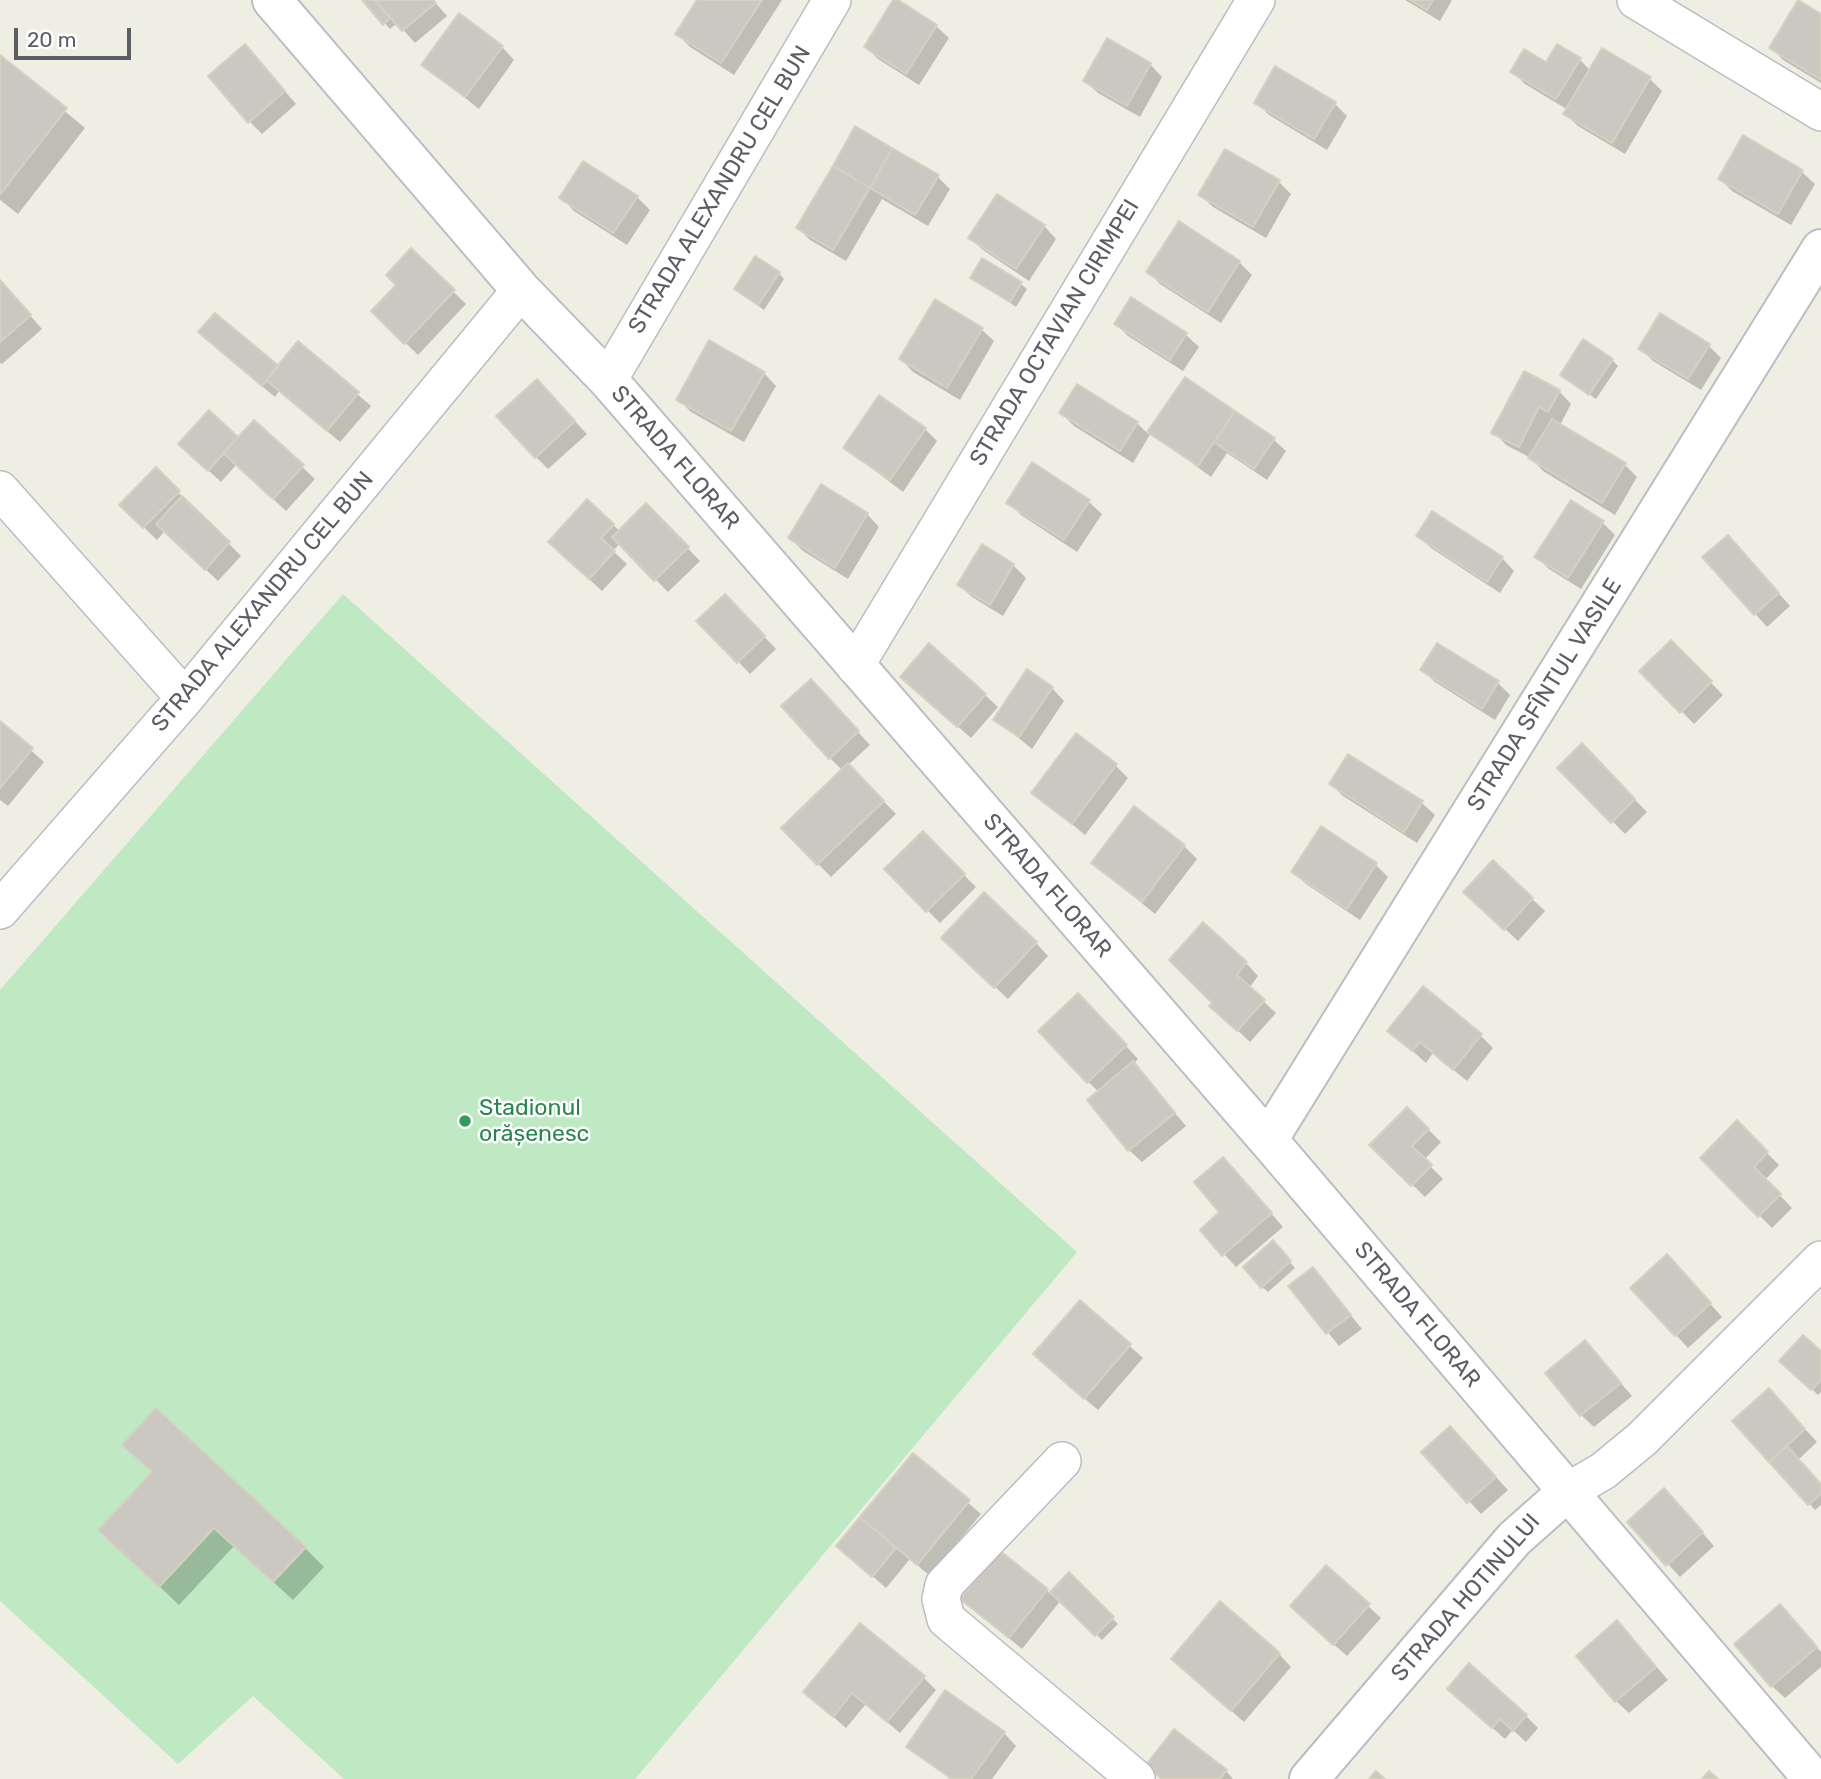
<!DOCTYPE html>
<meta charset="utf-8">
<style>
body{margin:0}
#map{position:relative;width:1821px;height:1779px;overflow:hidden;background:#efeee3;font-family:Rubik,sans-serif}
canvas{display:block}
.scale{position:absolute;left:14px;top:28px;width:117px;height:32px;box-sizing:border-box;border:4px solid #5b5f65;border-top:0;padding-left:9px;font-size:21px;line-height:24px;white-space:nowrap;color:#5b5f65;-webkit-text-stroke:5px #fff;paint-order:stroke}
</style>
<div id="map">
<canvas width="1821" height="1779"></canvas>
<div class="scale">20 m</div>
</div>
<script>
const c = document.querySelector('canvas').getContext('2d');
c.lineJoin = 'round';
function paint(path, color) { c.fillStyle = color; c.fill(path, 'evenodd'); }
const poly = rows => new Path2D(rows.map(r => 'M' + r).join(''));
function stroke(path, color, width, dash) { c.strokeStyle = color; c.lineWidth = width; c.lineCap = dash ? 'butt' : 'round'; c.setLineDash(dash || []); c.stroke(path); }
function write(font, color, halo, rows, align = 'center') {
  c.font = font + ' Rubik,sans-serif'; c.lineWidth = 5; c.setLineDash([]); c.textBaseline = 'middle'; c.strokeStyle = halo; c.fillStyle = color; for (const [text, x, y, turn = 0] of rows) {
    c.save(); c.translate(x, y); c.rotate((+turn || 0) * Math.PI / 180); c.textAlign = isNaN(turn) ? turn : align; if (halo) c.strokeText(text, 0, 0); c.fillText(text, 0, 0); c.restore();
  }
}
paint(poly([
 [343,594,1077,1252,635,1779,344,1779,253,1696,178,1764,0,1601,0,990]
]), '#bee9c3');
paint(poly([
 [364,0,433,0,447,16,415,43,397,23,390,29],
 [699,0,782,0,734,75,690,47,677,34],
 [895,0,936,26,949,38,919,85,878,59,866,47],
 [1405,0,1452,0,1440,21],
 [1821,16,1821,83,1783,60,1771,47],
 [502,47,514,60,479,109,424,65],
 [0,57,85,128,18,214,0,200],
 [257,59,296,104,262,134,249,121],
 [1580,60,1591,71,1650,79,1662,91,1625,154,1578,126,1565,114,1568,110,1525,84,1512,71],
 [1150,64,1162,77,1140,117,1098,93,1085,81],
 [1256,102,1335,104,1347,116,1327,150,1269,115],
 [856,128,938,177,950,189,928,226,882,199,846,261,810,240,798,228],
 [1743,137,1802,172,1815,184,1791,225,1732,191,1720,179],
 [584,163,637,197,650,210,627,245,574,211,562,198],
 [1279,182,1291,194,1266,238,1213,207,1200,195],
 [1179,223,1239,262,1252,275,1221,323,1160,284,1148,271],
 [1044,226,1056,239,1029,281,983,250,970,238],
 [411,251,466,304,418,355,373,311,398,285],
 [779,273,784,279,764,310,736,289],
 [973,278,1021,284,1027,289,1016,307],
 [0,281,42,329,2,364,0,363],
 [1131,299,1186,335,1199,347,1183,371,1128,336,1116,324],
 [981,329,994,341,960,400,913,372,901,359],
 [299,344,371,406,340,442,279,391,275,397,213,345,279,368],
 [1708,345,1721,358,1701,390,1653,361,1640,348],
 [1612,360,1618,366,1596,399,1562,375],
 [764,373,776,386,744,442,691,412,678,399],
 [1185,379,1273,439,1286,451,1267,480,1227,453,1211,477,1151,433,1133,463,1074,426,1061,413,1137,423,1148,434],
 [1559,391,1571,404,1560,425,1625,465,1637,477,1615,515,1543,471,1531,458,1506,445,1494,432],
 [549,394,587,434,548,469,536,457],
 [254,422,315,479,286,511,236,465,221,482,193,456,239,439],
 [925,429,937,441,903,492,845,448],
 [1033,465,1089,502,1102,514,1077,552,1021,515,1009,502],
 [156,470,241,556,218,581,165,531,157,540,121,505],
 [646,505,700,561,668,592,620,543,613,551,627,564,602,591,563,555,613,525,620,531],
 [867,514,879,527,848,579,803,551,790,538],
 [1603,523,1615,535,1581,589,1549,569,1536,557],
 [1418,536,1502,558,1514,571,1500,593,1431,548],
 [983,546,1013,565,1026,578,1003,616,972,597,959,585],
 [1740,549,1790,606,1767,627,1705,557],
 [725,596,776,649,750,674,699,621],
 [1671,642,1723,695,1694,724,1642,671],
 [1422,670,1498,683,1510,695,1495,720,1435,682],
 [1052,688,1064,701,1032,749,995,719],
 [915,689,985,695,998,707,971,738],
 [823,694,870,745,848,765,896,814,831,877,783,828,842,770,830,758],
 [0,723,44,762,8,806,0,800],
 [1582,746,1647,812,1625,834,1560,768],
 [1348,756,1422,803,1435,815,1417,843,1343,796,1331,784],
 [1116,766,1128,778,1085,835,1033,792],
 [923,834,976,887,940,923,887,869],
 [1184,846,1197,859,1155,914,1093,863],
 [1493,863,1545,911,1518,941,1478,904],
 [1376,865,1388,877,1360,920,1306,884,1293,872],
 [1036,943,1048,956,1008,999,956,950],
 [1246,963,1258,976,1249,988,1276,1013,1250,1042,1212,1006],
 [1091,1008,1138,1059,1133,1064,1186,1126,1142,1162,1129,1150,1099,1092,1088,1082],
 [1389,1030,1481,1036,1493,1048,1467,1081,1433,1053,1426,1063],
 [1407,1109,1441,1142,1424,1160,1443,1179,1425,1197,1372,1145],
 [1737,1123,1779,1165,1765,1180,1792,1208,1772,1228,1702,1158],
 [1235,1172,1283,1227,1236,1267,1202,1230,1222,1212],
 [1278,1248,1295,1268,1268,1292,1262,1287],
 [1313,1269,1362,1329,1339,1346,1290,1286],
 [1679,1269,1722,1317,1688,1348,1633,1288],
 [1080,1302,1143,1358,1098,1410,1048,1367],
 [1585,1342,1632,1396,1594,1427,1581,1415],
 [1821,1354,1821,1392,1818,1395,1782,1361],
 [1781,1403,1817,1442,1798,1460,1821,1486,1821,1505,1815,1510,1735,1421],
 [1462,1441,1508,1490,1481,1514,1424,1452],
 [913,1455,981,1514,930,1576,910,1559,886,1588,838,1546],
 [154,1472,305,1548,324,1567,293,1600,234,1546,179,1605,120,1549],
 [1676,1503,1714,1546,1680,1577,1629,1522],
 [1326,1568,1381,1618,1347,1656,1305,1619],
 [1069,1575,1118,1624,1102,1640,1061,1600,1022,1649,962,1599,1047,1590,1050,1594],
 [1780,1606,1821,1652,1821,1667,1785,1698,1772,1686],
 [1629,1635,1668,1680,1629,1713,1616,1701],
 [1279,1654,1291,1667,1244,1722,1173,1659],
 [923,1677,936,1690,900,1733,866,1704,846,1728,805,1692],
 [1462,1701,1526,1716,1538,1728,1526,1742,1513,1730,1505,1739],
 [1004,1733,1016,1746,992,1779,950,1779,908,1746],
 [1148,1766,1226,1771,1233,1779,1161,1779]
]), '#0003');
const building = poly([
 [362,0,375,0,390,18,383,25,362,0],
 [375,0,433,0,436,3,402,31,375,0],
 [697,0,762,0,721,63,675,34,697,0],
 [893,0,898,0,937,25,906,74,864,47,893,0],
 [1410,0,1433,0,1427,10,1410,0],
 [1798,0,1821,14,1821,80,1769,48,1798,0],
 [459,13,503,46,465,97,421,65,459,13],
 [1107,38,1151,63,1127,106,1083,81,1107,38],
 [245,44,285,91,248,123,208,76,245,44],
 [1557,44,1581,58,1556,99,1510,72,1524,49,1546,62,1557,44],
 [1602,48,1651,77,1612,143,1563,114,1602,48],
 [0,55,67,108,0,195,0,55],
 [1275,66,1336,102,1314,139,1254,103,1275,66],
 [855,126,892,148,870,188,833,166,855,126],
 [1743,135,1803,170,1778,214,1718,179,1743,135],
 [892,148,939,175,915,215,870,188,892,148],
 [1225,149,1280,180,1253,227,1198,195,1225,149],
 [583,161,638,196,613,233,559,198,583,161],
 [833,166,870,188,833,250,796,228,833,166],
 [997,194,1045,225,1016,269,968,238,997,194],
 [1179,221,1240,261,1208,312,1146,272,1179,221],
 [411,248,455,290,404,344,371,311,396,285,386,275,411,248],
 [755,256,780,272,758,305,734,289,755,256],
 [982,258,1022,282,1010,302,970,278,982,258],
 [0,280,31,315,0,342,0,280],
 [1131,297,1187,333,1170,360,1114,324,1131,297],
 [935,299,983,328,947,388,899,359,935,299],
 [215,313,279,366,262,386,198,332,215,313],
 [1660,313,1710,344,1688,379,1638,349,1660,313],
 [1583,339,1613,359,1589,395,1560,375,1583,339],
 [709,340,765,372,731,431,676,400,709,340],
 [298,341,359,392,327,431,266,380,298,341],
 [1524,371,1560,390,1548,412,1539,407,1519,447,1491,433,1524,371],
 [1185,377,1235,411,1198,466,1147,432,1185,377],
 [537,379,575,421,535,458,496,416,537,379],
 [1077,384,1138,422,1120,451,1059,413,1077,384],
 [879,395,926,428,890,480,843,448,879,395],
 [209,410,238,437,208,471,178,444,209,410],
 [1235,411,1275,438,1254,469,1214,442,1235,411],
 [1552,419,1626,463,1602,503,1528,458,1552,419],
 [254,420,304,465,273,499,223,453,254,420],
 [1032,462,1090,500,1064,540,1006,503,1032,462],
 [156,467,180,491,143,528,119,505,156,467],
 [821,484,868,513,835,568,788,538,821,484],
 [182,496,230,542,205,570,156,524,182,496],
 [587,499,614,524,601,538,615,551,589,579,548,542,587,499],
 [1571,500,1604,521,1568,578,1534,557,1571,500],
 [646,503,689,547,654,581,612,537,646,503],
 [1432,511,1503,557,1487,582,1416,536,1432,511],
 [1728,535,1779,593,1754,615,1702,557,1728,535],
 [982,544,1014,564,990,605,957,585,982,544],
 [725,594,765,636,737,663,696,621,725,594],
 [1671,640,1712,681,1680,713,1639,671,1671,640],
 [929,643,986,694,957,727,900,677,929,643],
 [1437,643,1499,681,1482,709,1420,670,1437,643],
 [1027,669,1053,687,1019,737,993,720,1027,669],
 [811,679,859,731,829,759,781,706,811,679],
 [0,721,33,748,0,788,0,721],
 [1076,733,1117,764,1072,824,1031,793,1076,733],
 [1582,743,1635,799,1611,823,1557,768,1582,743],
 [1348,754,1423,801,1404,832,1329,784,1348,754],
 [848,763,884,801,817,865,781,828,848,763],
 [1134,806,1185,845,1142,902,1091,863,1134,806],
 [1321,826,1377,863,1347,909,1291,872,1321,826],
 [923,831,965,874,926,912,884,869,923,831],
 [1493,860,1533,898,1504,930,1463,892,1493,860],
 [984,892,1037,942,994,988,941,938,984,892],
 [1203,922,1247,962,1237,975,1265,1000,1237,1031,1209,1006,1212,1003,1169,960,1203,922],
 [1423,986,1482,1034,1453,1070,1420,1042,1412,1051,1387,1031,1423,986],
 [1078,993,1127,1045,1087,1083,1038,1031,1078,993],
 [1133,1061,1175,1113,1128,1151,1087,1100,1133,1061],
 [1407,1107,1429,1129,1412,1146,1432,1165,1411,1186,1369,1145,1407,1107],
 [1737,1120,1768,1152,1754,1167,1781,1194,1758,1217,1700,1158,1737,1120],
 [1223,1157,1272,1213,1222,1256,1200,1230,1219,1212,1194,1182,1223,1157],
 [1273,1240,1291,1261,1261,1288,1243,1267,1273,1240],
 [1667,1254,1711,1303,1675,1336,1630,1288,1667,1254],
 [1313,1267,1351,1315,1326,1334,1288,1286,1313,1267],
 [1080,1300,1131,1344,1084,1399,1033,1354,1080,1300],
 [1803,1335,1821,1351,1821,1380,1811,1390,1779,1361,1803,1335],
 [1585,1340,1621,1383,1580,1416,1545,1373,1585,1340],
 [1769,1388,1805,1429,1769,1462,1732,1421,1769,1388],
 [156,1408,306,1547,273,1582,214,1528,159,1587,98,1530,152,1472,122,1445,156,1408],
 [1450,1426,1496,1477,1467,1503,1421,1452,1450,1426],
 [1787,1446,1821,1484,1821,1494,1808,1505,1769,1462,1787,1446],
 [913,1453,970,1500,917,1565,860,1517,913,1453],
 [1664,1488,1703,1532,1666,1566,1627,1522,1664,1488],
 [860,1517,896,1548,872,1577,836,1546,860,1517],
 [999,1550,1048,1589,1009,1638,960,1599,999,1550],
 [1326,1565,1370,1604,1333,1645,1290,1606,1326,1565],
 [1069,1572,1114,1617,1095,1636,1050,1592,1069,1572],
 [1220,1601,1280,1653,1231,1711,1171,1659,1220,1601],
 [1780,1604,1817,1647,1771,1687,1734,1644,1780,1604],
 [1617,1620,1656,1667,1615,1702,1576,1656,1617,1620],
 [860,1623,925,1676,887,1722,852,1693,833,1717,803,1692,860,1623],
 [1469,1663,1527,1715,1513,1731,1500,1719,1492,1728,1447,1689,1469,1663],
 [945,1690,1005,1732,971,1779,952,1779,906,1747,945,1690],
 [1174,1729,1227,1770,1220,1779,1162,1779,1145,1766,1174,1729],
 [1376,1771,1385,1779,1369,1779,1376,1771],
 [1709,1771,1718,1779,1702,1779,1709,1771]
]);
paint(building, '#cac8c0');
stroke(building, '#d5d1c1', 2);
const minor = poly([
 [1636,0,1821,112],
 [608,380,832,0],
 [0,490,185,698],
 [855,666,1256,0],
 [0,910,185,698,521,290],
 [1062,1461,944,1585,941,1599,946,1619,1136,1779],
 [1567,1492,1603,1471,1642,1439,1821,1260]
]);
const tertiary = poly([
 [272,0,521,290,608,380,1268,1140,1813,1779],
 [1268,1140,1821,249],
 [1309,1779,1514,1539,1567,1492]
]);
stroke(minor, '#bbbdc3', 40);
stroke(tertiary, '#bbbdc3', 42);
stroke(minor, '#fff', 37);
stroke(tertiary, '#fff', 38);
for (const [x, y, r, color] of [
 [465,1121,7,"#2e9e5b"]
]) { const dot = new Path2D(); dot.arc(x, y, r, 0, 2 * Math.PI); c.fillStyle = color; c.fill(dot); stroke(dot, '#fff', 2.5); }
write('23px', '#5b5f65', '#fff', [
 ["STRADA ALEXANDRU CEL BUN",720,190,-59],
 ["STRADA OCTAVIAN CIRIMPEI",1055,333,-59],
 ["STRADA FLORAR",675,458,49],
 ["STRADA ALEXANDRU CEL BUN",263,602,-50],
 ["STRADA SFÎNTUL VASILE",1545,695,-58],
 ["STRADA FLORAR",1047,886,49],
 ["STRADA FLORAR",1417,1315,50],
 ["STRADA HOTINULUI",1466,1598,-49]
]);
write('23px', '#27864d', '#fff', [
 ["Stadionul",479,1108],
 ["orășenesc",479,1134]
], 'left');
</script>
